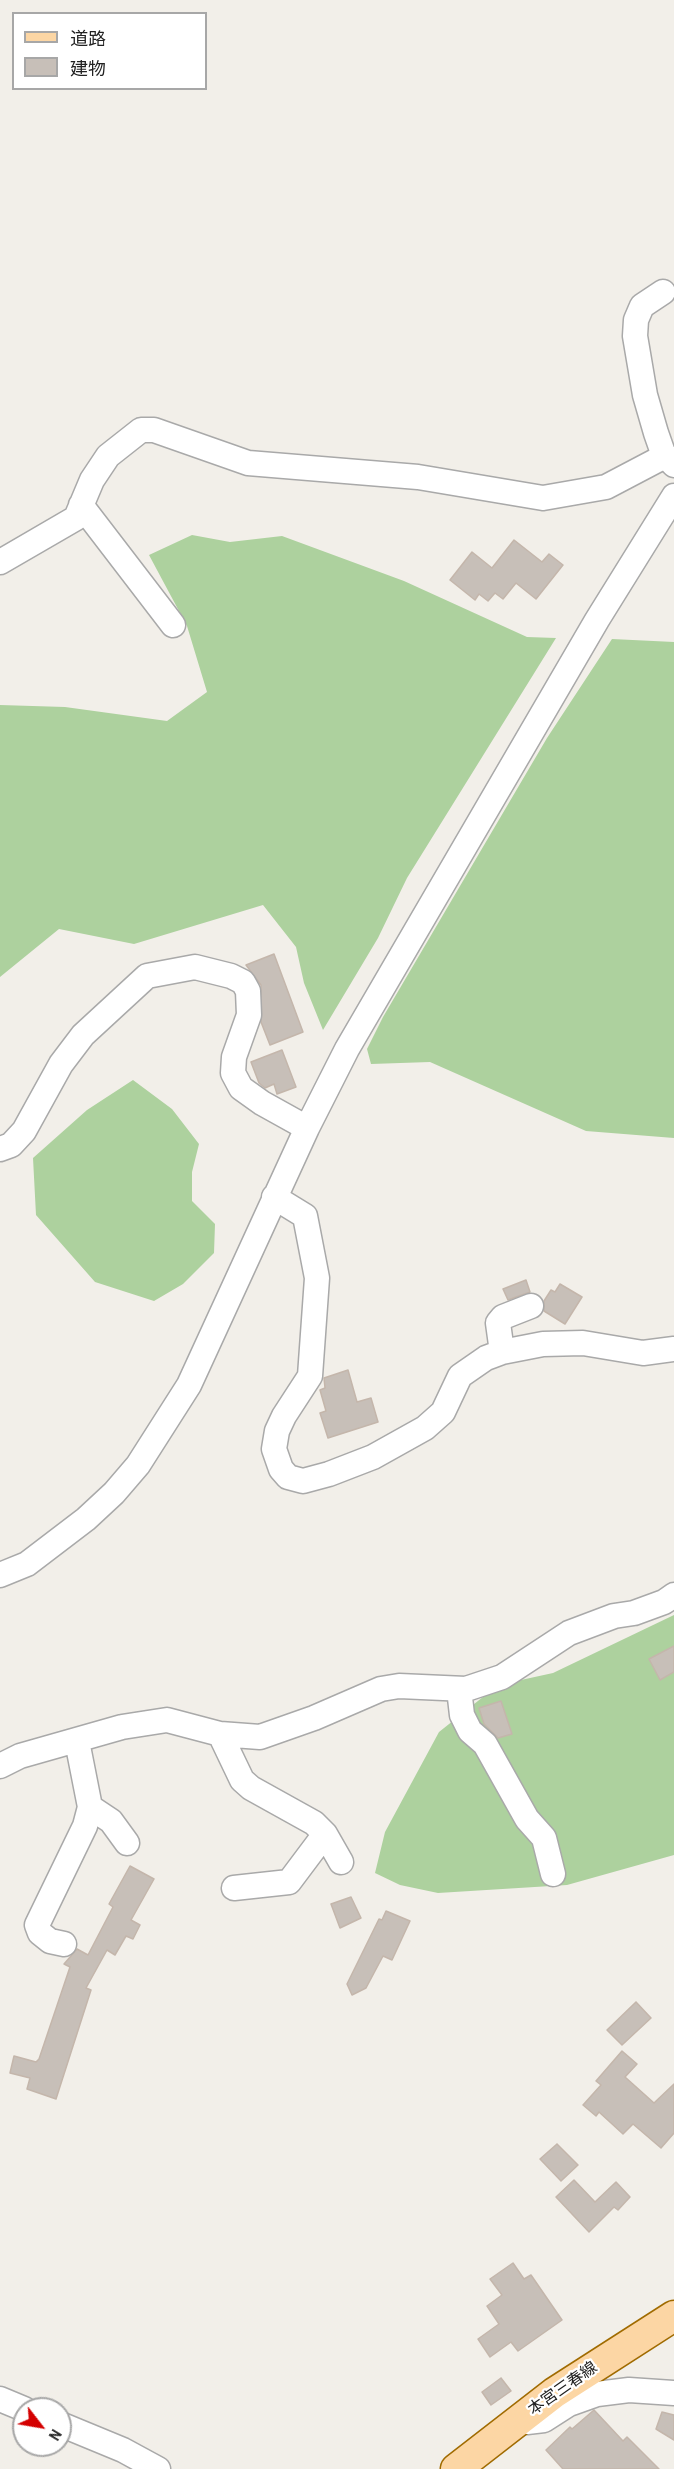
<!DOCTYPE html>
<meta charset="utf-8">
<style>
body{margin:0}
#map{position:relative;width:674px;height:2469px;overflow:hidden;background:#f2efe9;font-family:"Archivo Narrow","Noto Sans JP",sans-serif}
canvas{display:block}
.legend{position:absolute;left:12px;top:12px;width:195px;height:78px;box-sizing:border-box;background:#fff;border:2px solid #a7a7a7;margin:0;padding:8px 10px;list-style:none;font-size:18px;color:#222}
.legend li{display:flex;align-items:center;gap:12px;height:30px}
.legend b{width:30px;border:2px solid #a7a7a7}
.north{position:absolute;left:12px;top:2397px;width:60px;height:60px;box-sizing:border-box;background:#fff;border:2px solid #a7a7a7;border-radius:50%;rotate:121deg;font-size:16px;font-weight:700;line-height:24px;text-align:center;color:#222}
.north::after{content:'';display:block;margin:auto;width:21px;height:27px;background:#d40000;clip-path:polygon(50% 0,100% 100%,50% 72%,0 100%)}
</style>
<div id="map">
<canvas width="674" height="2469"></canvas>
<ul class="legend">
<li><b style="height:8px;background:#fcd6a4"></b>道路</li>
<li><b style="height:16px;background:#c7bfb8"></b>建物</li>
</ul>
<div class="north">N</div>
</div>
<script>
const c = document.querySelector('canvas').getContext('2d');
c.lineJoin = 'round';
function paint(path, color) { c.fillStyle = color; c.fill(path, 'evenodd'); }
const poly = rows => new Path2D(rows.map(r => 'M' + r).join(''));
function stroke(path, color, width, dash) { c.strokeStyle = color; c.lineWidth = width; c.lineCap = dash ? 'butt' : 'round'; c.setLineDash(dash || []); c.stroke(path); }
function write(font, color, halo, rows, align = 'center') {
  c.font = font + ' "Archivo Narrow","Noto Sans JP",sans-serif'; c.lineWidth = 4.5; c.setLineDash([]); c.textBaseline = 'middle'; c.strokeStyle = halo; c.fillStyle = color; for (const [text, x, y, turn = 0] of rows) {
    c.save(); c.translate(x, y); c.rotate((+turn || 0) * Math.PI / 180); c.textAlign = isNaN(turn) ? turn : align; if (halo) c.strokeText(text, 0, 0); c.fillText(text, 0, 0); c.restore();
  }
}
paint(poly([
 [192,535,230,542,282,536,404,581,527,637,556,638,407,878,378,938,323,1030,304,983,296,947,263,905,134,944,59,929,0,977,0,705,65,707,167,721,207,692,187,626,149,555],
 [612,639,674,642,674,1138,586,1131,430,1062,371,1064,367,1049,383,1017,547,738],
 [133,1080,172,1109,199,1144,192,1172,192,1201,215,1224,214,1253,183,1284,154,1301,95,1282,36,1215,33,1158,87,1110],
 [674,1615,674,1855,567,1885,438,1893,400,1885,375,1873,385,1832,439,1732,498,1685,553,1673]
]), '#add19e');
const building = poly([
 [514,540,542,562,549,554,563,565,536,599,516,583,503,599,495,593,488,601,479,594,475,600,450,580,472,552,492,568,514,540],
 [274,954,303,1032,270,1045,261,1022,261,985,246,965,274,954],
 [282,1050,296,1087,277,1094,274,1084,265,1088,259,1083,251,1062,282,1050],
 [526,1280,530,1292,508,1300,503,1289,526,1280],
 [560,1284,582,1297,565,1324,544,1311,544,1301,551,1290,555,1292,560,1284],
 [348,1370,357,1402,371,1398,378,1422,328,1438,320,1413,326,1411,320,1390,325,1388,324,1378,348,1370],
 [674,1646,674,1672,660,1680,649,1659,674,1646],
 [501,1701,512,1734,498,1738,484,1724,479,1708,501,1701],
 [130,1866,154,1879,131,1920,140,1925,133,1939,126,1936,115,1955,107,1950,86,1988,91,1990,56,2099,27,2089,30,2078,10,2073,14,2056,36,2062,39,2059,70,1967,64,1964,77,1949,88,1955,113,1907,109,1904,130,1866],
 [351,1897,361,1918,340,1928,331,1904,351,1897],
 [386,1911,410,1921,392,1960,383,1956,366,1988,352,1995,347,1984,379,1919,382,1920,386,1911],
 [636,2002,651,2018,622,2045,607,2030,636,2002],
 [622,2051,637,2064,625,2077,654,2103,674,2084,674,2133,661,2148,633,2124,623,2134,599,2112,596,2116,583,2105,601,2085,596,2081,622,2051],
 [557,2144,578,2165,561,2181,540,2159,557,2144],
 [574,2180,595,2202,616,2182,630,2197,618,2210,614,2207,589,2232,556,2197,574,2180],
 [513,2263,524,2279,531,2275,562,2320,518,2351,511,2342,490,2357,478,2339,499,2324,487,2306,502,2295,490,2279,513,2263],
 [501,2378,511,2391,491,2405,482,2392,501,2378],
 [594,2410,623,2441,627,2437,659,2469,563,2469,546,2450,570,2427,572,2429,594,2410],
 [662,2412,674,2415,674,2440,656,2429,662,2412]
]);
paint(building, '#c7bfb8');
stroke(building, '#c4b6ab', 1.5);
const minor = poly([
 [663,292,642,306,636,320,635,336,645,395,656,433,663,453,674,465],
 [81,505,173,625],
 [0,562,76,518,92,480,108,456,141,430,154,430,248,463,418,477,543,498,606,487,665,456],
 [0,1149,11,1145,24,1131,61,1064,83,1035,147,976,195,967,231,976,243,982,248,991,249,1015,234,1057,233,1073,241,1088,262,1103,307,1128],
 [274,1197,305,1216,317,1278,310,1376,284,1416,277,1431,274,1449,281,1469,288,1477,303,1481,329,1474,373,1457,425,1428,443,1412,460,1376,486,1358,502,1352,543,1344,583,1343,643,1353,674,1349],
 [502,1352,498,1323,503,1317,531,1306],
 [0,1575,27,1564,86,1519,114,1493,138,1465,189,1385,307,1128,347,1049,597,620,674,496],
 [459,1689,462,1715,470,1731,485,1744,527,1819,544,1838,553,1874],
 [220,1734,242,1780,251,1788,314,1823,325,1834,341,1862],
 [0,1766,20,1756,122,1727,167,1720,220,1734,260,1737,314,1718,381,1689,399,1686,466,1689,502,1677,569,1633,614,1616,634,1613,664,1602,674,1595],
 [90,1807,111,1821,127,1843],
 [234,1888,289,1882,325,1834],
 [64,1944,50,1941,40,1933,37,1925,85,1826,90,1807,77,1741],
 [0,2399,24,2409],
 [520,2420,527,2422,544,2420,569,2404,597,2394,629,2390,674,2393],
 [60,2424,123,2450,158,2469]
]);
const major = poly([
 [456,2469,554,2393,674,2316]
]);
stroke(minor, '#a9a9a9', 27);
stroke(major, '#a06b00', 33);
stroke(minor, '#fff', 24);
stroke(major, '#fcd6a4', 30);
write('16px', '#222', '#fff', [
 ["本宮三春線",563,2389,-35]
]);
</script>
